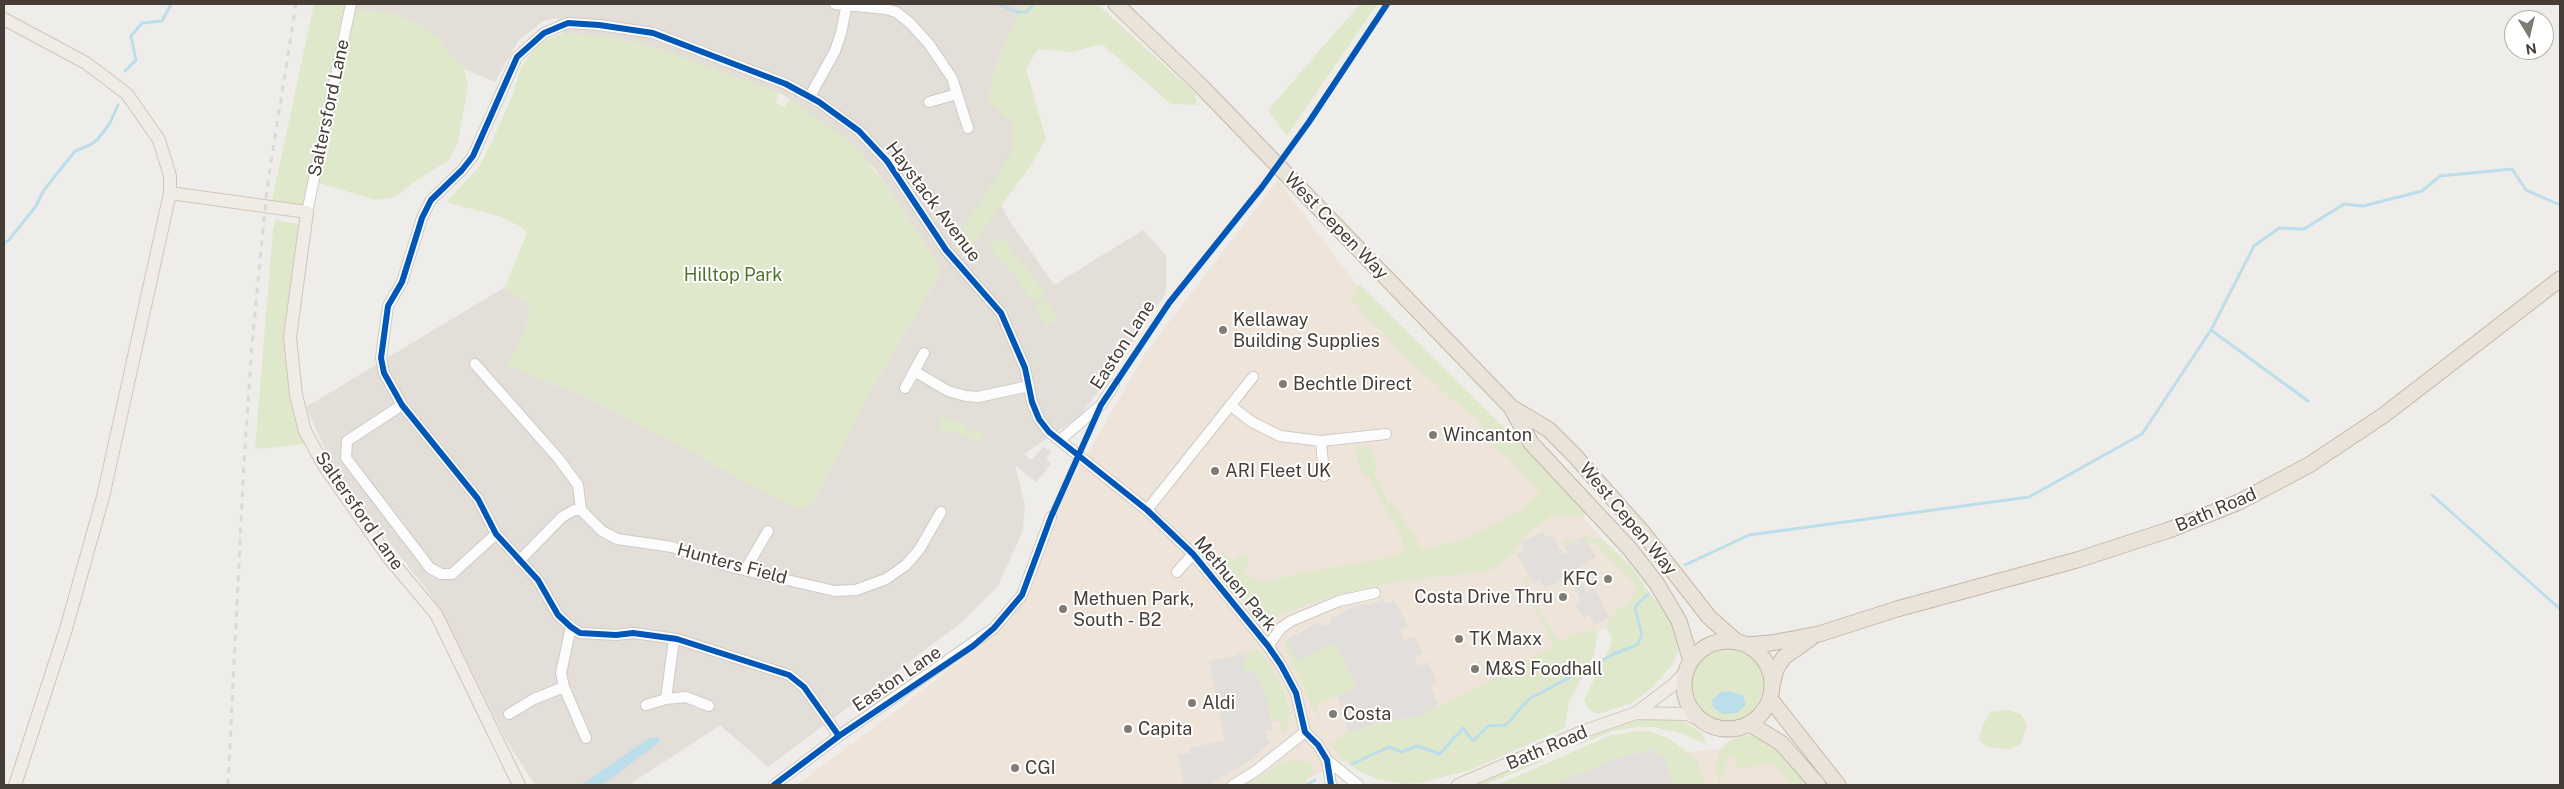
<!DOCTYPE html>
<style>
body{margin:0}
#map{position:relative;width:2564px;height:789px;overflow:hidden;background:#efedea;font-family:"Public Sans",sans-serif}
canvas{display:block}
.frame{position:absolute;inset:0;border:5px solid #453d36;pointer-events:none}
.north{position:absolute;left:2504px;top:10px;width:50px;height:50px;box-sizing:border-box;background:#fff;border:1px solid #b5b1af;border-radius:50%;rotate:171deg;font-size:14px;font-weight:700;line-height:20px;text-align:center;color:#453d36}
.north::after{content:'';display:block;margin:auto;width:18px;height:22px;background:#807b75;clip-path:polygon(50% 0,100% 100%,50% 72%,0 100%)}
</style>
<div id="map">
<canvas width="2564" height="789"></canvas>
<div class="frame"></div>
<div class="north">N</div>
</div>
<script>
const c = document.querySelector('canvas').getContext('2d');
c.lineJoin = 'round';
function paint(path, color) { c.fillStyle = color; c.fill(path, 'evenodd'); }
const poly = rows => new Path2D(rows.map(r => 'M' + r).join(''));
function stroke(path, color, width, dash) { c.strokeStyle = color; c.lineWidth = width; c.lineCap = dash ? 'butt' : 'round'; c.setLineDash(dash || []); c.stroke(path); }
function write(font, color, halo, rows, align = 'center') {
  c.font = font + ' "Public Sans",sans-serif'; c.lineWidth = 4; c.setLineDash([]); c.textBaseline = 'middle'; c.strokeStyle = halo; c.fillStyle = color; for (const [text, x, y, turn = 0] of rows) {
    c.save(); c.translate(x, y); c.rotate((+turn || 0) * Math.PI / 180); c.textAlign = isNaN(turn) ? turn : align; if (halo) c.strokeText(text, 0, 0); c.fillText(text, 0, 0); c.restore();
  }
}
paint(poly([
 [356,4,1023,4,993,73,1012,123,1013,152,993,191,1009,220,1054,285,1143,230,1166,255,1166,293,1101,388,1080,416,1024,454,1015,464,1025,506,1023,530,998,586,961,623,768,767,720,725,629,785,535,785,506,740,459,645,431,595,356,500,333,467,306,407,505,287,530,305,529,318,524,334,507,365,588,398,808,506,813,502,867,397,942,270,875,169,790,99,779,93,569,33,563,34,557,18,543,21,518,41,495,82,464,69,451,56,438,38,393,13,354,10]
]), '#e3ded7');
paint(poly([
 [1278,180,1356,284,1551,479,1619,559,1650,601,1574,647,1296,785,796,785,909,701,1001,627,1027,594,1061,500,1146,352],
 [1758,744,1801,785,1522,785,1672,754]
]), '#eee4da');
paint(poly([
 [314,4,345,4,305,205,272,200],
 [1023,4,1097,4,1195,93,1197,105,1171,104,1102,44,1073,52,1038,49,1026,69,1046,139,1030,167,964,255,953,243,1011,155,1012,123,989,102,993,73],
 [1360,4,1377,4,1287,136,1268,110],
 [354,10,393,13,421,26,438,38,451,56,464,69,468,86,458,142,449,160,413,183,396,197,376,200,319,183],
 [569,33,614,38,649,45,779,93,775,103,785,107,790,99,846,139,861,153,894,197,942,270,867,397,813,502,808,506,794,507,588,398,507,365,524,334,529,318,530,305,505,287,527,233,520,226,498,216,446,202,477,169,486,154,513,94,521,67,530,55,543,42,557,35],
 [276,220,298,224,287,312,288,374,292,404,305,444,255,449,273,229],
 [1001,237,1033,276,1047,296,1033,302,1011,271,988,245],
 [1359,284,1592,514,1568,517,1554,514,1527,533,1513,554,1490,571,1422,578,1366,588,1319,600,1260,623,1248,609,1216,562,1223,552,1233,562,1243,553,1250,560,1242,572,1263,583,1305,572,1387,558,1401,552,1404,545,1395,524,1376,493,1369,476,1364,477,1353,446,1370,446,1378,469,1374,473,1388,504,1393,502,1423,550,1464,539,1492,526,1521,509,1540,493,1509,458,1491,444,1479,419,1455,402,1404,355,1366,316,1351,298],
 [1048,299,1059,319,1046,326,1035,305],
 [943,416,955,423,964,421,966,431,981,430,983,440,973,442,953,431,944,432,937,429],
 [1588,536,1604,541,1631,566,1655,601,1659,599,1673,624,1677,641,1678,652,1672,665,1654,686,1634,702,1598,714,1588,709,1584,700,1610,647,1612,640,1606,626,1610,623,1608,619,1617,615,1611,609,1619,610,1625,606,1636,589,1633,582,1594,543,1588,543,1584,537,1565,547,1562,541],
 [1528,578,1530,581,1526,584,1530,588,1542,616,1558,640,1563,641,1569,635,1581,632,1583,634,1594,628,1597,637,1594,655,1569,702,1565,728,1470,770,1420,783,1405,784,1377,779,1358,771,1343,759,1331,744,1344,734,1379,724,1419,716,1454,700,1554,646,1526,594,1524,581],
 [1285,640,1287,640,1298,660,1334,642,1357,686,1315,706,1324,730,1291,661,1285,647],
 '1689 685a37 37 0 1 1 74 0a37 37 0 1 1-74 0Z',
 [1255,650,1262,653,1276,674,1285,693,1290,714,1288,727,1284,735,1280,721,1271,722,1266,696,1253,670,1246,672,1240,664,1247,659,1243,654],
 [2008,710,2021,714,2027,725,2021,744,2009,749,1987,747,1978,739,1984,723,1991,712],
 [1646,719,1673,719,1684,722,1702,733,1706,745,1684,734,1653,727,1639,727,1612,731,1572,748,1594,734,1623,723],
 [1638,731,1652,732,1670,739,1697,761,1706,785,1672,785,1664,756,1658,757,1656,749,1624,756,1552,785,1497,785,1611,735],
 [1752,735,1771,742,1811,785,1792,785,1774,763,1737,769,1734,755,1727,757,1728,763,1725,764,1727,774,1719,776,1721,785,1719,785,1715,764,1720,752,1725,744,1738,736],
 [1294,760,1312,763,1313,774,1306,779,1308,785,1246,785,1283,762],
 [1546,760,1484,785,1474,785,1523,764]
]), '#e0e8cb');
paint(poly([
 [1044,446,1051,452,1046,459,1051,464,1036,482,1015,465,1024,454,1032,460],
 [1543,532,1547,538,1552,535,1563,554,1568,553,1565,547,1584,537,1596,557,1575,569,1587,592,1593,589,1595,590,1610,618,1595,625,1589,615,1583,618,1575,605,1581,600,1563,568,1560,570,1564,577,1545,588,1540,580,1534,583,1517,554,1524,550,1521,543],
 [1383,599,1386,604,1394,600,1408,626,1400,631,1405,640,1414,636,1423,653,1414,658,1419,666,1428,662,1438,682,1430,686,1439,705,1422,715,1373,724,1350,733,1346,723,1348,722,1337,696,1357,686,1334,642,1298,661,1287,640,1318,622,1322,628,1330,623,1330,619,1351,608,1367,603,1369,606],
 [1241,652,1247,659,1241,664,1246,672,1253,669,1266,696,1273,730,1266,731,1266,737,1271,742,1247,762,1212,783,1206,785,1184,785,1178,755,1190,753,1190,748,1225,740,1209,661,1235,656],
 [1656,749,1658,757,1664,756,1672,785,1552,785,1624,756]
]), '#e1dedb');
paint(poly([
 [1729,691,1743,695,1746,705,1737,713,1722,714,1713,707,1712,700,1721,692],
 [658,737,661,739,658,743,609,780,601,785,581,785,649,738]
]), '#bcdeeb');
stroke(poly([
 [998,4,1017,12,1027,12,1033,4],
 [125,71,136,60,131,36,142,23,162,21,171,4],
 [4,243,9,240,36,206,44,190,75,151,90,145,98,139,110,123,118,105],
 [2211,330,2254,246,2279,228,2304,229,2344,204,2363,206,2422,191,2440,176,2512,169,2526,190,2560,205],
 [2432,495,2560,609],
 [1685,565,1749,535,2029,497,2142,434,2211,330,2308,401],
 [1352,764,1389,747,1402,752,1417,746,1440,754,1463,728,1473,741,1488,726,1506,725,1529,699,1614,654,1637,645,1642,635,1635,607,1648,594],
 [1306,785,1315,780]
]), '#bcdeeb', 3);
const minor = poly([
 [835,4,886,9,896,12,910,23,929,44,952,78,968,128],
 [810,96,835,51,841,33,847,4],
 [929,102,957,94],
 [307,212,351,4],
 [475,364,558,458,578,485,581,510],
 [914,371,948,391,966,396,978,397,1029,386],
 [905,388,924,353],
 [402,405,347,441,346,458,430,568,441,574,452,574,496,534],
 [1230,405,1252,422,1280,436,1321,441,1386,434],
 [1060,440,1101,405,1114,385],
 [1321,441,1324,476],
 [1147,510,1253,377],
 [519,561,562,517,574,510,581,510,602,531,617,539,672,547,735,568,835,591,856,590,886,579,906,565,919,550,941,512],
 [745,570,768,531],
 [1177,572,1193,554],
 [571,627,561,673,564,687,586,738],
 [1268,646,1281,628,1291,621,1339,601,1375,593],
 [666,699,686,697,709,706],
 [646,705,666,699,674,639],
 [509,714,534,699,564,687],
 [839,736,804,687,789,675,677,639,633,633,616,635,580,633,571,627,558,615,538,580,496,534,478,499,402,405,384,373,381,358,388,306,402,282,422,218,431,200,462,170,473,156,517,57,544,33,568,23,599,25,653,33,786,84,819,102,859,131,887,161,946,250,1001,313,1025,368,1032,402,1039,419,1049,432,1147,510,1193,554,1268,646,1281,665,1296,693,1305,732,1318,745,1327,760,1331,785],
 [1327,760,1358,785],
 [774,785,839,736,994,628,1022,595,1051,517],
 [1233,785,1257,770,1305,732]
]);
const major = poly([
 [4,19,86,63,127,94,159,140,170,176,170,193,103,497,66,629,15,785],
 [170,193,307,212,290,337,296,395,305,431,325,467,388,557,436,614,519,785],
 [1636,713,1673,685,1685,673],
 [1458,785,1582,732,1636,713,1687,714,1701,720]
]);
const highway = poly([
 [1116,4,1201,86,1511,407,1548,429,1575,456,1644,534,1709,617,1736,641],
 [1512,409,1531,443,1630,549,1657,584,1679,621,1691,661],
 '1684 685a44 44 0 1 1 88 0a44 44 0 1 1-88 0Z',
 [1747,645,1771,643,1819,634,1897,609,2077,560,2169,530,2239,502,2309,465,2384,415,2560,279],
 [1773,682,1776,669,1784,657,1811,638],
 [1771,700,1838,785],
 [1750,724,1781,743,1818,785]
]);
stroke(minor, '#cdcbc7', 12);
stroke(major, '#d0c6b8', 14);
stroke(highway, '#c5b7a6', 17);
stroke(minor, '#fdfcfc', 10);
stroke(major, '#f0ebe4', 12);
stroke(highway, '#eae3da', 15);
stroke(poly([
 [228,785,244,462,252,344,267,188,296,4]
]), '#d9d9d8', 3, [6, 6]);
stroke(poly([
 [839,736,804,687,789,675,677,639,633,633,616,635,580,633,571,627,558,615,538,580,496,534,478,499,402,405,384,373,381,358,388,306,402,282,422,218,431,200,462,170,473,156,517,57,544,33,568,23,599,25,653,33,786,84,819,102,859,131,887,161,946,250,1001,313,1025,368,1032,402,1039,419,1049,432,1147,510,1193,554,1268,646,1281,665,1296,693,1305,732,1318,745,1327,760,1331,785],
 [774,785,839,736,973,646,994,628,1022,595,1051,517,1101,405,1169,303,1262,187,1309,122,1387,4]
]), '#0057b8', 6);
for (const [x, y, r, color] of [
 [1223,330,5,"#807b75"],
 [1283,384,5,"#807b75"],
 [1433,435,5,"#807b75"],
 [1215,471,5,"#807b75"],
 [1608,579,5,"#807b75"],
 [1563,597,5,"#807b75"],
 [1063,609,5,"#807b75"],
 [1459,639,5,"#807b75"],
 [1475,669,5,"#807b75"],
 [1192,703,5,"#807b75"],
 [1333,714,5,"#807b75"],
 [1128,729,5,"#807b75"],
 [1015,768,5,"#807b75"]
]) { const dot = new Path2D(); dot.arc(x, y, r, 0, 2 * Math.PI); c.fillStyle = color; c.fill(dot); stroke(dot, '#fff', 2); }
write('18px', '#453d36', '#fff', [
 ["Saltersford Lane",329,108,-78],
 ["Haystack Avenue",933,202,53],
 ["West Cepen Way",1336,226,46],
 ["Easton Lane",1123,345,-57],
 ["Bath Road",2216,510,-23],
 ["Saltersford Lane",359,511,55],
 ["West Cepen Way",1628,519,50],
 ["Hunters Field",732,564,15],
 ["Methuen Park",1235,584,50],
 ["Easton Lane",897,679,-34],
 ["Bath Road",1547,748,-23]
]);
write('18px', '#4f732d', '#fff', [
 ["Hilltop Park",733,275]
]);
write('18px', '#453d36', '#fff', [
 ["Kellaway",1233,320],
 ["Building Supplies",1233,341],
 ["Bechtle Direct",1293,384],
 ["Wincanton",1443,435],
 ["ARI Fleet UK",1225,471],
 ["KFC",1598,579,"right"],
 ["Costa Drive Thru",1553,597,"right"],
 ["Methuen Park,",1073,599],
 ["South - B2",1073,620],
 ["TK Maxx",1469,639],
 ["M&S Foodhall",1485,669],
 ["Aldi",1202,703],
 ["Costa",1343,714],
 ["Capita",1138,729],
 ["CGI",1025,768]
], 'left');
</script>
